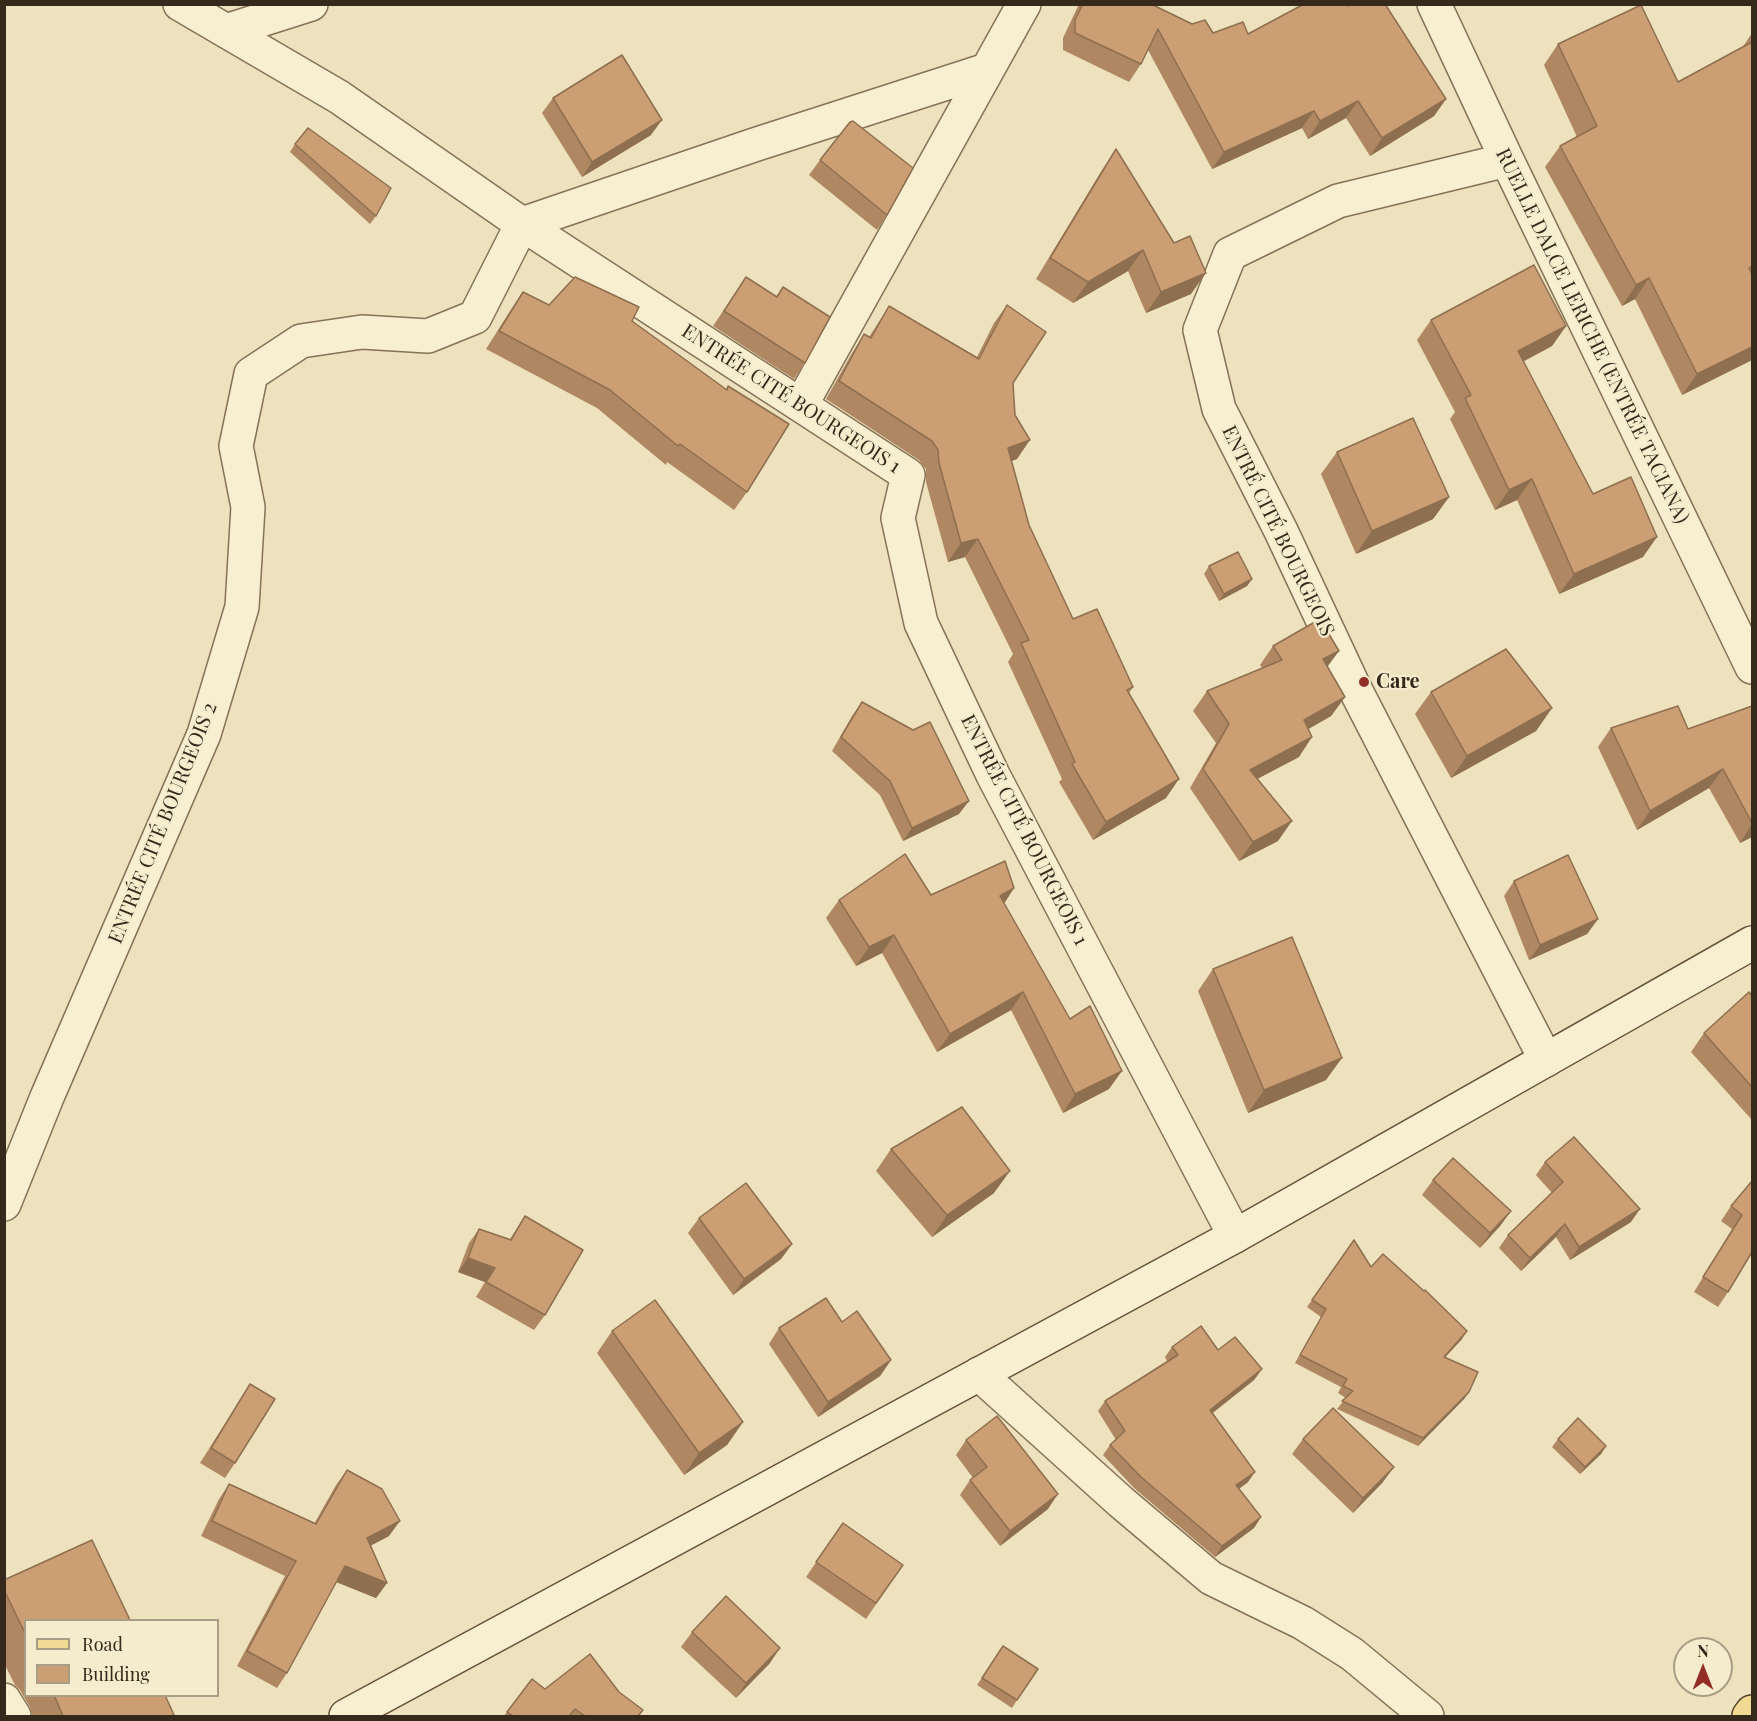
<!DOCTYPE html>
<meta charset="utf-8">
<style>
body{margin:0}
#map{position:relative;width:1757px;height:1721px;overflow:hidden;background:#ede2bd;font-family:"Playfair Display",serif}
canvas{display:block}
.frame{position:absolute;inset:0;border:6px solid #34291b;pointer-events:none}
.legend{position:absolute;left:24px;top:1619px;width:195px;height:78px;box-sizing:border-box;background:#f5eccd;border:2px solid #a89e86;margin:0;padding:8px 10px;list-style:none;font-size:18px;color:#34291b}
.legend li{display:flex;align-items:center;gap:12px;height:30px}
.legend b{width:30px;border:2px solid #a89e86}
.north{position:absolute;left:1673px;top:1637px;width:60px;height:60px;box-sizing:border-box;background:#f5eccd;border:2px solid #a89e86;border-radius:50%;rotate:0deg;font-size:16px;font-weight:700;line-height:24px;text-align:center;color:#34291b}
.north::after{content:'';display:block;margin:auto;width:21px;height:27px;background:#932e27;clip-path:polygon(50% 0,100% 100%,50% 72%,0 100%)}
</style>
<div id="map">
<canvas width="1757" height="1721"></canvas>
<div class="frame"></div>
<ul class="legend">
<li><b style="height:8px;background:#f1db94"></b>Road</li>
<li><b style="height:16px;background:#cb9e73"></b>Building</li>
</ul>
<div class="north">N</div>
</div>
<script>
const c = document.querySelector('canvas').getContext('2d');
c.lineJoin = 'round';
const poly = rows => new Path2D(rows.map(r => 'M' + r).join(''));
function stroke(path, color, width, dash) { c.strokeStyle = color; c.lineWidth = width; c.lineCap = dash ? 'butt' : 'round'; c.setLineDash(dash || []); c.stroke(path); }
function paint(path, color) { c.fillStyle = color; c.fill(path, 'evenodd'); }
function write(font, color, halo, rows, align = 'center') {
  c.font = font + ' "Playfair Display",serif'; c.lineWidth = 4.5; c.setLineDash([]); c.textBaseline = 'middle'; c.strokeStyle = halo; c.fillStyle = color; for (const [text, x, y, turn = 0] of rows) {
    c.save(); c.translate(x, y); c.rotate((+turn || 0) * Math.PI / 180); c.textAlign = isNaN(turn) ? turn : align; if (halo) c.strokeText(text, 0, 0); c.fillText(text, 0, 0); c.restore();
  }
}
const street = poly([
 [180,4,339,97,522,224,908,475,898,518,921,623,993,775,1235,1236],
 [1434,4,1507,160,1752,667],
 [226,31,311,4],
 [1507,160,1338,201,1230,254,1200,330,1219,409,1281,531,1354,687,1546,1060],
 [801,405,1024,4],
 [4,1204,47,1097,204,734,242,607,248,507,236,446,251,374,301,341,362,332,428,336,475,317,522,224,757,144,987,70],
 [979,1374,1121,1502,1211,1578,1303,1623,1352,1654,1427,1716],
 [4,1700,14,1716]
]);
const secondary = poly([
 [346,1716,1235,1236,1752,943]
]);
const primary = poly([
 [1749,1716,1752,1712]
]);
stroke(street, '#857257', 36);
stroke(secondary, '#66533a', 36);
stroke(primary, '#52402b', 36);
stroke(street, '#f8efd0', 33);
stroke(secondary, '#f8efd0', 33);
stroke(primary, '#f1db94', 33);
paint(poly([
 [1079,4,1151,4,1192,24,1213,33,1248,34,1446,99,1434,116,1370,156,1346,118,1308,139,1302,128,1212,169,1148,50,1141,64,1129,82,1063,50,1063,38],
 [1752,33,1752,360,1682,395,1635,299,1622,306,1545,167,1560,146,1577,137,1544,65,1558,44,1678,82,1742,48],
 [553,98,651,135,582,177,542,113],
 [295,144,376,216,370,224,290,152],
 [1116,149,1174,243,1191,294,1146,313,1128,271,1073,303,1036,279,1102,170],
 [820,160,887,215,877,230,809,175],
 [746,277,776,297,783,287,805,363,794,379,713,326],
 [523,292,549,305,632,321,726,389,728,386,747,492,734,510,667,462,666,465,597,408,486,349,510,311],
 [1007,305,1017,459,1011,461,1029,525,1073,619,1133,687,1129,693,1166,798,1093,840,1059,782,1062,779,1008,662,1013,654,965,557,948,562,926,482,926,469,919,460,826,399,852,353,864,334,869,337,889,306,977,357,994,323],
 [1431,320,1566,326,1552,346,1523,361,1593,494,1643,557,1559,594,1517,500,1495,510,1450,419,1455,412,1417,340],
 [1337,452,1449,497,1433,519,1356,554,1321,474],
 [1209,566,1252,579,1247,586,1219,601,1204,574],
 [1273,646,1327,667,1345,697,1331,716,1308,729,1299,757,1257,779,1278,841,1239,861,1190,788,1216,743,1193,711,1207,691,1262,668,1260,665],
 [1431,692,1552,708,1536,731,1451,778,1415,714],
 [862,702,959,814,903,841,880,795,832,751,852,716],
 [1752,706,1752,837,1740,843,1709,788,1637,830,1598,747,1611,728,1688,729],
 [1514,881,1598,919,1587,934,1529,960,1504,896],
 [1014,888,1004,903,1109,1089,1063,1113,1011,1010,937,1052,882,953,856,966,826,918,839,900,931,895],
 [1213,969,1326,1080,1248,1113,1198,991],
 [1752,996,1752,1120,1691,1052,1704,1033],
 [891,1149,994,1193,932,1237,876,1171],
 [1545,1162,1631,1222,1570,1260,1556,1237,1521,1271,1499,1248,1508,1235,1552,1193,1536,1175],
 [1433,1180,1511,1211,1500,1226,1480,1248,1422,1195],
 [1752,1181,1728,1292,1718,1307,1694,1292,1732,1229,1721,1221,1731,1206],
 [525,1216,545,1315,534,1330,476,1297,485,1282,458,1272,469,1243,479,1229,510,1239],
 [699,1218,792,1244,781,1259,733,1295,688,1233],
 [1354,1240,1371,1267,1462,1339,1445,1357,1469,1392,1464,1399,1418,1446,1337,1409,1346,1398,1338,1393,1341,1387,1295,1363,1321,1317,1307,1307],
 [842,1322,891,1360,880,1376,818,1417,769,1344,779,1328],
 [612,1331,743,1422,727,1445,684,1475,597,1353],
 [1172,1347,1218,1350,1262,1369,1254,1380,1213,1413,1248,1482,1239,1489,1261,1517,1254,1528,1215,1557,1134,1488,1103,1455,1110,1445,1116,1440,1098,1411,1105,1401,1167,1361,1165,1357],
 [250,1384,235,1463,225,1478,200,1463,240,1400],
 [1303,1439,1383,1482,1353,1513,1292,1454],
 [1558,1439,1606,1446,1601,1454,1580,1474,1552,1447],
 [966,1440,1048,1509,1000,1546,960,1495,970,1480,973,1478,956,1455],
 [347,1470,389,1536,371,1545,387,1583,376,1598,336,1582,287,1673,277,1688,237,1666,285,1576,201,1536,219,1499,229,1484,314,1524,336,1485],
 [843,1523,903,1565,866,1619,806,1577],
 [4,1580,26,1620,26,1695,165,1695,172,1716,32,1716,30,1707,20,1690,15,1685,4,1663],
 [692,1632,770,1663,736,1698,681,1647],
 [1003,1646,1017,1700,1012,1708,977,1685],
 [532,1679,545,1689,619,1692,639,1716,504,1716]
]), '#af8863');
paint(poly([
 [1446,99,1434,116,1370,156,1382,138],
 [1358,101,1346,118,1308,139,1320,121],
 [1314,111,1302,128,1212,169,1224,152],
 [662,120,651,135,582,177,592,162],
 [1143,250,1128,271,1073,303,1088,282],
 [1206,273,1191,294,1146,313,1161,292],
 [1649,278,1635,299,1622,306,1636,285],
 [1566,326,1552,346,1504,372,1518,351],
 [1752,347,1752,360,1682,395,1697,374],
 [1030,440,1017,459,995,467,1008,448],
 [1532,479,1517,500,1495,510,1509,490],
 [1449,497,1433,519,1356,554,1372,531],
 [1657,537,1643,557,1559,594,1574,574],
 [978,539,965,557,948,562,961,543],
 [1252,579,1247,586,1219,601,1224,594],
 [1339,651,1325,670,1323,659],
 [1345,697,1331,716,1291,739,1304,720],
 [1552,708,1536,731,1451,778,1467,756],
 [1312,737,1299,757,1236,790,1250,770],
 [1723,769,1709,788,1637,830,1650,811],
 [1179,779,1166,798,1093,840,1106,822],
 [969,801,959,814,903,841,912,828],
 [1292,821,1278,841,1239,861,1253,842],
 [1752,824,1752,837,1740,843],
 [1014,888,1002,907,1000,896],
 [1598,919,1587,934,1529,960,1540,945],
 [894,935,882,953,856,966,869,947],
 [1023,992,1011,1010,937,1052,950,1034],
 [1342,1058,1326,1080,1248,1113,1264,1090],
 [1122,1071,1109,1089,1063,1113,1075,1094],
 [1010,1171,994,1193,932,1237,947,1215],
 [1640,1209,1631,1222,1570,1260,1579,1247],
 [1511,1211,1500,1226,1480,1248,1490,1233],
 [1565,1224,1556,1237,1521,1271,1530,1258],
 [792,1244,781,1259,733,1295,744,1279],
 [468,1258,495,1268,485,1282,458,1272],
 [1467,1331,1462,1339,1439,1364,1444,1357],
 [891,1360,880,1376,818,1417,828,1402],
 [1262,1369,1254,1380,1203,1420,1210,1410],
 [1469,1392,1464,1399,1418,1446,1423,1438],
 [743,1422,727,1445,684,1475,699,1453],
 [1606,1446,1601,1454,1580,1474,1585,1467],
 [1394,1467,1383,1482,1353,1513,1363,1498],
 [1255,1472,1248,1482,1229,1496,1236,1485],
 [1058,1494,1048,1509,1000,1546,1010,1531],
 [1261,1517,1254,1528,1215,1557,1222,1546],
 [400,1521,389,1536,357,1553,367,1538],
 [345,1566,387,1583,376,1598,334,1581],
 [780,1648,770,1663,736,1698,746,1683]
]), '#8e6f50');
const building = poly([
 [1083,4,1151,4,1192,24,1205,20,1213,33,1243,22,1248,34,1304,4,1347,4,1348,6,1349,4,1385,4,1446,99,1382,138,1358,101,1320,121,1314,111,1224,152,1158,29,1141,64,1075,33,1075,20,1083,4],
 [1641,5,1678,82,1752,42,1752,266,1749,268,1752,274,1752,347,1697,374,1649,278,1636,285,1560,146,1597,126,1558,44,1641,5],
 [622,55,662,120,592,162,553,98,622,55],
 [853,121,913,168,887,215,820,160,850,122,853,121],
 [308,128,391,188,376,216,295,144,308,128],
 [1116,149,1174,243,1190,236,1206,273,1161,292,1143,250,1088,282,1050,258,1116,149],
 [1534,265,1566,326,1518,351,1593,494,1631,477,1657,537,1574,574,1532,479,1509,490,1465,398,1471,395,1431,320,1534,265],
 [575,277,639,307,632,321,727,390,728,386,789,424,747,492,680,444,678,446,610,390,499,331,523,292,549,305,575,277],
 [746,277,777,297,783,287,830,317,805,363,724,311,746,277],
 [1007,305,1046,332,1013,383,1015,415,1030,440,1008,448,1029,525,1073,619,1097,609,1133,687,1127,690,1179,779,1106,822,1072,764,1075,762,1021,643,1029,640,978,539,961,543,939,463,938,450,932,441,839,381,864,334,871,338,889,306,979,359,1007,305],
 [1413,418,1449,497,1372,531,1337,452,1413,418],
 [1238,552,1252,579,1224,594,1209,566,1238,552],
 [1320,619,1339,651,1323,659,1345,697,1304,720,1312,737,1250,770,1292,821,1253,842,1203,769,1229,724,1207,691,1282,660,1273,646,1320,619],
 [1506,649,1552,708,1467,756,1431,692,1506,649],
 [862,702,913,730,930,722,969,801,912,828,890,781,841,737,862,702],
 [1678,706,1688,729,1752,706,1752,823,1723,769,1650,811,1611,728,1678,706],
 [905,854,931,895,1005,861,1014,888,1000,896,1070,1019,1090,1006,1122,1071,1075,1094,1023,992,950,1034,894,935,869,947,839,900,905,854],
 [1568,855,1598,919,1540,945,1514,881,1568,855],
 [1292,937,1342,1058,1264,1090,1213,969,1292,937],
 [1749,992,1752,996,1752,1087,1704,1033,1749,992],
 [962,1107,1010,1171,947,1215,891,1149,962,1107],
 [1574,1137,1640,1209,1579,1247,1565,1224,1530,1258,1508,1235,1563,1182,1545,1162,1574,1137],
 [1453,1158,1511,1211,1490,1233,1433,1180,1453,1158],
 [1752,1181,1752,1252,1728,1292,1703,1277,1742,1215,1731,1206,1752,1181],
 [746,1183,792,1244,744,1279,699,1218,746,1183],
 [525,1216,583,1250,545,1315,486,1282,495,1268,468,1258,479,1229,511,1240,525,1216],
 [1354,1240,1371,1267,1383,1254,1424,1291,1425,1290,1467,1331,1444,1357,1478,1372,1469,1392,1423,1438,1342,1401,1353,1391,1343,1386,1347,1379,1300,1355,1326,1309,1312,1300,1354,1240],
 [826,1298,842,1322,857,1311,891,1360,828,1402,779,1328,826,1298],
 [655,1300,743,1422,699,1453,612,1331,655,1300],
 [1201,1326,1218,1350,1235,1337,1262,1369,1210,1410,1255,1472,1236,1485,1261,1517,1222,1546,1141,1477,1110,1445,1125,1431,1105,1401,1178,1355,1172,1347,1201,1326],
 [250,1384,275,1399,235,1463,211,1448,250,1384],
 [1333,1408,1394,1467,1363,1498,1303,1439,1333,1408],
 [997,1416,1058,1494,1010,1531,970,1480,987,1467,966,1440,997,1416],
 [1578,1418,1606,1446,1585,1467,1558,1439,1578,1418],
 [347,1470,382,1489,400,1521,367,1538,387,1583,345,1566,287,1673,247,1651,296,1561,212,1521,229,1484,316,1524,347,1470],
 [843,1523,903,1565,876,1603,816,1562,843,1523],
 [92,1540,130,1620,26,1620,26,1635,4,1590,4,1580,92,1540],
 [726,1596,780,1648,746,1683,692,1632,726,1596],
 [1003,1646,1038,1669,1017,1700,982,1678,1003,1646],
 [590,1654,619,1692,643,1710,638,1716,585,1716,575,1709,569,1716,513,1716,507,1712,532,1679,545,1689,590,1654],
 [54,1695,165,1695,174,1715,170,1716,63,1716,54,1695]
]);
paint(building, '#cb9e73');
stroke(building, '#8e6f50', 1.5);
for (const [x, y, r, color] of [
 [1364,682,6,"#932e27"]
]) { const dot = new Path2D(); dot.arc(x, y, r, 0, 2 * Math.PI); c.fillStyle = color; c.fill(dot); stroke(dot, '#f5eccd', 2); }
write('20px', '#34291b', '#f5eccd', [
 ["RUELLE DALCE LERICHE (ENTRÉE TACIANA)",1592,336,64],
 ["ENTRÉE CITÉ BOURGEOIS 1",791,399,33],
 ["ENTRÉ CITÉ BOURGEOIS",1278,531,64],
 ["ENTRÉE CITÉ BOURGEOIS 2",163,823,-68],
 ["ENTRÉE CITÉ BOURGEOIS 1",1024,830,63]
]);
write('bold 20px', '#34291b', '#f5eccd', [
 ["Care",1376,682]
], 'left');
</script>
